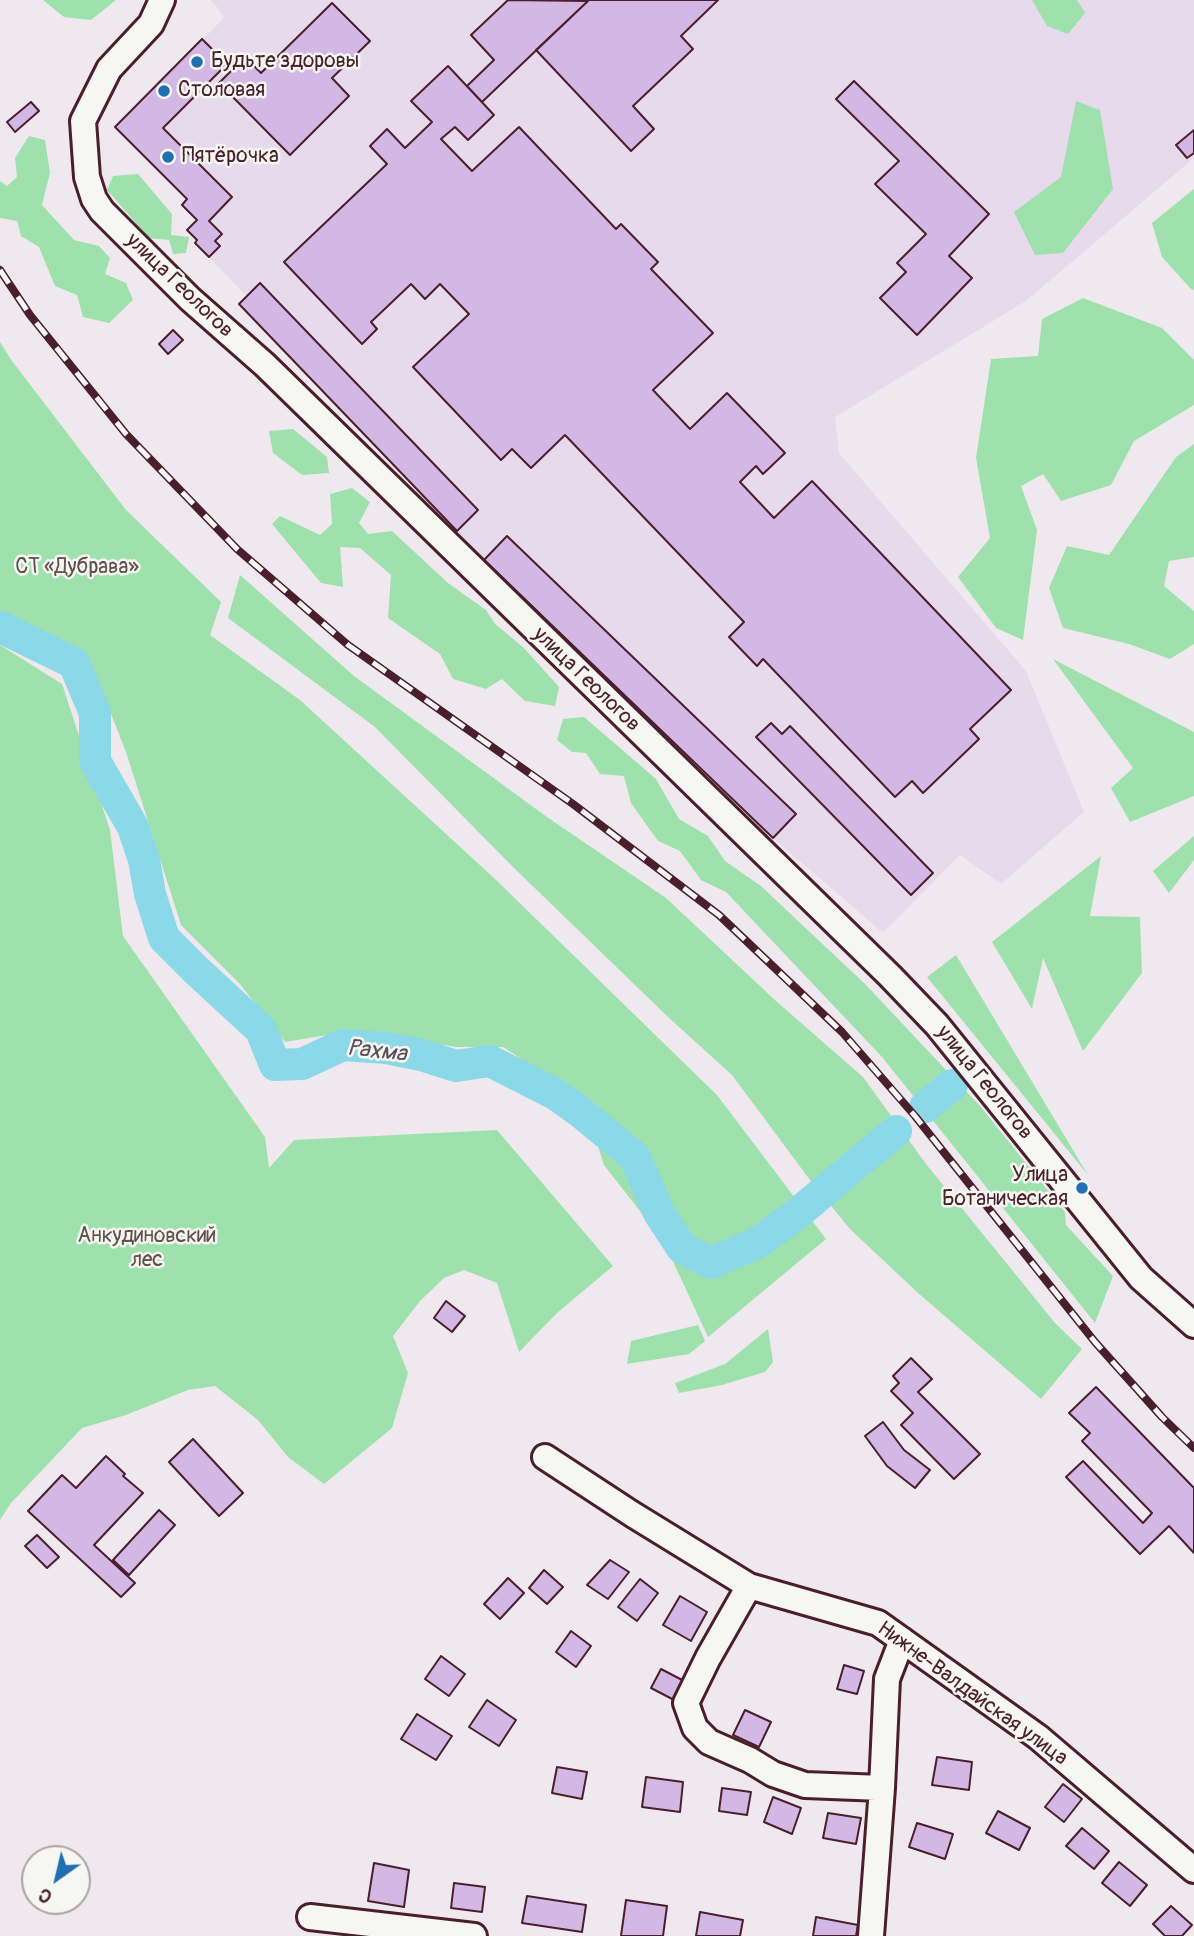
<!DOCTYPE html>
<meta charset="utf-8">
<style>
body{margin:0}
#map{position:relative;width:1194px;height:1936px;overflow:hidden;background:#efe9ef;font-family:Pangolin,sans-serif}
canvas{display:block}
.north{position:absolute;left:21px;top:1845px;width:70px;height:70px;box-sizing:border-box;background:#f6f6f2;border:2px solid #b1a0a2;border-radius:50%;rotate:214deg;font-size:19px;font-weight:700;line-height:28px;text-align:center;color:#4a1f2b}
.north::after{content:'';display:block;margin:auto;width:24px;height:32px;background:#1f6fb2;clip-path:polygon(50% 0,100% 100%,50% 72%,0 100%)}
</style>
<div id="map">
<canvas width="1194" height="1936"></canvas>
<div class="north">С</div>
</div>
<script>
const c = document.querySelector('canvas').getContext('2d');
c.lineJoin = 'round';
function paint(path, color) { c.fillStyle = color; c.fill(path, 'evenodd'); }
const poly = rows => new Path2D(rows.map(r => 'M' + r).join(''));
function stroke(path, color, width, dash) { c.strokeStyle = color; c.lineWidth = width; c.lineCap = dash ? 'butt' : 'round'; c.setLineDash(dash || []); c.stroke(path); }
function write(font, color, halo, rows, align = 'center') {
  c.font = font + ' Pangolin,sans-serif'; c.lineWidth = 5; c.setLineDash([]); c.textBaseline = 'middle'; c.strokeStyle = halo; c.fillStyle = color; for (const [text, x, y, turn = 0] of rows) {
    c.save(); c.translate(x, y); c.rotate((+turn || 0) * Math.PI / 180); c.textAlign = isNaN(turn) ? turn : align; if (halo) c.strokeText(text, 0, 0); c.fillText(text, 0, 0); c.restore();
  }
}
paint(poly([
 [210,0,1194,0,1194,158,1026,301,835,417,839,453,1026,671,1084,812,1001,884,960,855,883,933,773,838,484,560,239,304,247,296,195,243,197,241,197,220,182,205,187,199,115,127,224,18,217,7]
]), '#e7daec');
paint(poly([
 [43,0,116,0,91,20,64,17],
 [1032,0,1077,0,1085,13,1068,34,1047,26],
 [1076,101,1100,110,1113,189,1063,253,1035,255,1014,212,1061,177],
 [29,136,45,140,50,173,42,205,74,240,99,246,110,258,105,274,126,283,133,300,109,323,83,317,77,295,55,286,39,247,21,236,17,221,0,218,0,181,7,186,17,177,15,158],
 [138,174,172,214,171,235,189,237,186,253,173,254,169,240,149,238,107,190,113,176],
 [1194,189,1194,290,1191,289,1162,257,1152,223],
 [1083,298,1162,328,1194,360,1194,405,1134,441,1111,485,1061,501,1043,474,1021,486,1037,530,1023,640,996,628,958,577,990,538,976,458,991,359,1038,356,1042,319],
 [0,342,12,361,126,510,221,602,210,635,300,700,494,878,717,1095,826,1239,708,1337,664,1242,604,1165,583,1099,503,1047,457,1047,351,1031,285,1042,240,984,181,925,126,752,89,658,0,612],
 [293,429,327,457,329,473,302,475,273,453,269,431],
 [1194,444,1194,557,1169,561,1164,586,1194,611,1194,644,1170,659,1129,644,1063,628,1049,588,1067,546,1109,555,1176,457],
 [352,488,370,502,359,523,368,534,392,531,448,583,486,610,495,624,523,647,559,687,555,706,525,701,502,679,486,689,453,679,440,654,388,618,391,575,360,548,340,547,343,587,321,583,272,524,280,516,320,535,332,524,330,494],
 [240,575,354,676,547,817,666,898,776,1001,863,1077,926,1164,1055,1323,1082,1349,1041,1399,918,1293,850,1229,810,1180,732,1075,668,1017,513,867,375,727,228,618],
 [0,645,62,684,110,830,123,936,265,1137,269,1168,294,1140,497,1130,613,1266,557,1313,519,1352,497,1283,464,1270,444,1278,420,1301,393,1336,408,1373,392,1428,324,1484,288,1457,258,1420,215,1386,188,1390,126,1415,82,1428,11,1503,0,1520],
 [1053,659,1194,732,1194,796,1130,822,1111,788,1133,768],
 [584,717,656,779,679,819,708,836,725,861,761,886,865,984,980,1106,1065,1212,1066,1225,1113,1276,1095,1323,882,1057,726,892,701,880,680,851,658,841,631,803,624,776,600,774,586,753,572,752,557,740,563,719],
 [1194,836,1194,860,1169,893,1153,871],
 [1101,856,1090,916,1140,917,1142,973,1083,1051,1043,958,1032,1009,992,942],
 [956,955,1088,1175,927,977],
 [698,1325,705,1341,689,1354,627,1364,631,1341],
 [768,1329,773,1362,765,1372,722,1385,679,1393,675,1383,725,1364]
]), '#9ee1ac');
stroke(poly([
 [0,627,74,663,95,713,95,761,133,827,144,860,150,894,164,938,196,970,261,1030,275,1065,302,1064,343,1045,386,1048,421,1055,456,1066,490,1061,555,1094,579,1111,635,1157,659,1213,682,1248,711,1263,759,1242,798,1213,896,1131],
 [925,1107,952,1085]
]), '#8bd8e9', 32);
const building = poly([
 [508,0,588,1,482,102,467,86,494,60,471,35,508,0],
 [587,0,718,0,681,36,693,49,633,106,654,129,631,151,536,50,588,1,587,0],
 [332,3,370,41,332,78,349,96,290,155,219,83,245,57,261,73,332,3],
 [202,39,227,64,163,128,232,197,209,221,222,234,215,241,220,246,209,257,195,243,197,240,187,230,197,220,182,205,187,199,115,127,202,39],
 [448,66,494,115,468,140,455,127,441,139,472,171,519,127,616,229,621,224,658,262,651,269,713,333,653,390,690,429,727,393,785,453,763,474,756,466,740,482,774,518,812,481,1011,690,970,729,979,739,923,793,912,781,895,797,763,659,757,666,729,637,744,622,565,435,531,468,512,449,501,460,413,367,469,314,440,284,425,299,411,284,371,322,377,329,362,344,284,262,387,164,370,146,387,129,405,148,432,122,411,101,448,66],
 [854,81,989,214,949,256,972,278,917,335,880,298,906,272,897,263,926,234,875,184,899,161,836,99,854,81],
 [31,102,39,111,15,132,7,122,31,102],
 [1194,130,1194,153,1187,158,1176,145,1194,130],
 [260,283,478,510,457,531,239,304,260,283],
 [173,330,183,340,168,354,159,344,173,330],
 [507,536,796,814,773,838,484,560,507,536],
 [771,723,782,734,790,726,933,873,911,895,756,737,771,723],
 [446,1301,465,1316,452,1332,434,1318,446,1301],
 [911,1358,932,1379,918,1392,980,1454,954,1479,901,1425,913,1413,891,1391,899,1383,893,1376,911,1358],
 [1096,1387,1194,1488,1194,1553,1169,1526,1140,1554,1066,1477,1083,1461,1143,1523,1152,1513,1082,1441,1090,1433,1069,1413,1096,1387],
 [883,1422,904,1450,930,1470,915,1488,887,1466,865,1436,883,1422],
 [193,1439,243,1493,219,1516,169,1462,193,1439],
 [106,1456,125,1474,123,1476,143,1493,94,1545,135,1583,121,1597,28,1511,62,1475,76,1488,106,1456],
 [159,1510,175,1525,129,1575,113,1560,159,1510],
 [37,1535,59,1557,47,1568,25,1546,37,1535],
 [610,1560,629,1572,608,1599,587,1585,610,1560],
 [544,1570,563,1587,547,1604,529,1588,544,1570],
 [508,1578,524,1593,500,1619,484,1604,508,1578],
 [640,1579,658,1593,637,1621,618,1607,640,1579],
 [680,1596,707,1612,691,1641,663,1625,680,1596],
 [571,1631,591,1646,576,1667,556,1652,571,1631],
 [441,1656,465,1674,449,1696,425,1679,441,1656],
 [844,1665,864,1671,857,1694,837,1689,844,1665],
 [661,1669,686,1682,676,1701,651,1688,661,1669],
 [487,1700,516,1720,499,1746,469,1727,487,1700],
 [745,1710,771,1722,759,1747,733,1735,745,1710],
 [417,1714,452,1736,436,1760,401,1739,417,1714],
 [937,1757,972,1762,969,1790,932,1785,937,1757],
 [557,1767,587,1772,582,1799,552,1793,557,1767],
 [646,1777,683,1782,680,1812,642,1807,646,1777],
 [1063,1784,1082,1799,1064,1822,1045,1807,1063,1784],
 [722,1788,751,1792,747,1815,719,1811,722,1788],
 [773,1797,801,1808,792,1834,764,1822,773,1797],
 [998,1811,1030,1828,1019,1850,986,1833,998,1811],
 [828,1813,861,1818,856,1844,823,1838,828,1813],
 [917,1823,953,1834,945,1859,909,1847,917,1823],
 [1082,1828,1109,1851,1094,1869,1066,1846,1082,1828],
 [1119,1862,1147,1885,1130,1906,1102,1883,1119,1862],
 [374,1863,409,1870,404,1907,368,1901,374,1863],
 [454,1883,485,1887,482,1912,451,1908,454,1883],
 [527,1896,586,1905,582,1932,522,1923,527,1896],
 [626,1900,667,1906,663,1936,621,1936,626,1900],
 [1171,1906,1192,1925,1182,1936,1165,1936,1153,1924,1171,1906],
 [700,1912,743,1920,740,1936,696,1936,700,1912],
 [816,1917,858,1925,856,1936,813,1936,816,1917]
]);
paint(building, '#d3b7e4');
stroke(building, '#4a1f2b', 2);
const minor = poly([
 [162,0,151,24,109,69,83,121,87,177,94,199,102,211,190,299,265,365,890,976,937,1025,1141,1278,1194,1325],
 [545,1457,632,1514,749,1586,878,1623,1038,1737,1194,1870],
 [749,1586,708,1658,686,1703,695,1728,709,1742,750,1760,773,1774,805,1785,882,1788],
 [310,1917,474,1936],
 [871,1936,882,1788,887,1679,902,1640]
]);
stroke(minor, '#4a1f2b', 30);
stroke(minor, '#f6f6f2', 24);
const rail = poly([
 [0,270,30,315,126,434,237,549,348,645,573,804,719,915,842,1032,915,1116,1095,1342,1162,1417,1194,1448]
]);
stroke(rail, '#4a1f2b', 8);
stroke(rail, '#f6f6f2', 5, [16]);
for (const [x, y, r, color] of [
 [197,62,7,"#1f6fb2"],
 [164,91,7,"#1f6fb2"],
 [168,157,7,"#1f6fb2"],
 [1082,1188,7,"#1f6fb2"]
]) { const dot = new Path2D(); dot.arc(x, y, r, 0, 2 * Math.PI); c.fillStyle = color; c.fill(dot); stroke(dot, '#f6f6f2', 2.5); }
write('21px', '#4a1f2b', '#f6f6f2', [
 ["Будьте здоровы",211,62],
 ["Столовая",178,91],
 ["Пятёрочка",182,157],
 ["Улица",1068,1176,"right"],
 ["Ботаническая",1068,1200,"right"]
], 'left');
write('21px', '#4a1f2b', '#f6f6f2', [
 ["улица Геологов",179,286,44],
 ["улица Геологов",586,680,44],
 ["улица Геологов",984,1083,51],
 ["Нижне-Валдайская улица",972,1694,36]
]);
write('21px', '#5f504b', '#f6f6f2', [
 ["СТ «Дубрава»",77,568],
 ["Анкудиновский",147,1237],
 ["лес",147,1261]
]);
write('italic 23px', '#5a4d5a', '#f6f6f2', [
 ["Рахма",377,1052,6]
]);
</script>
